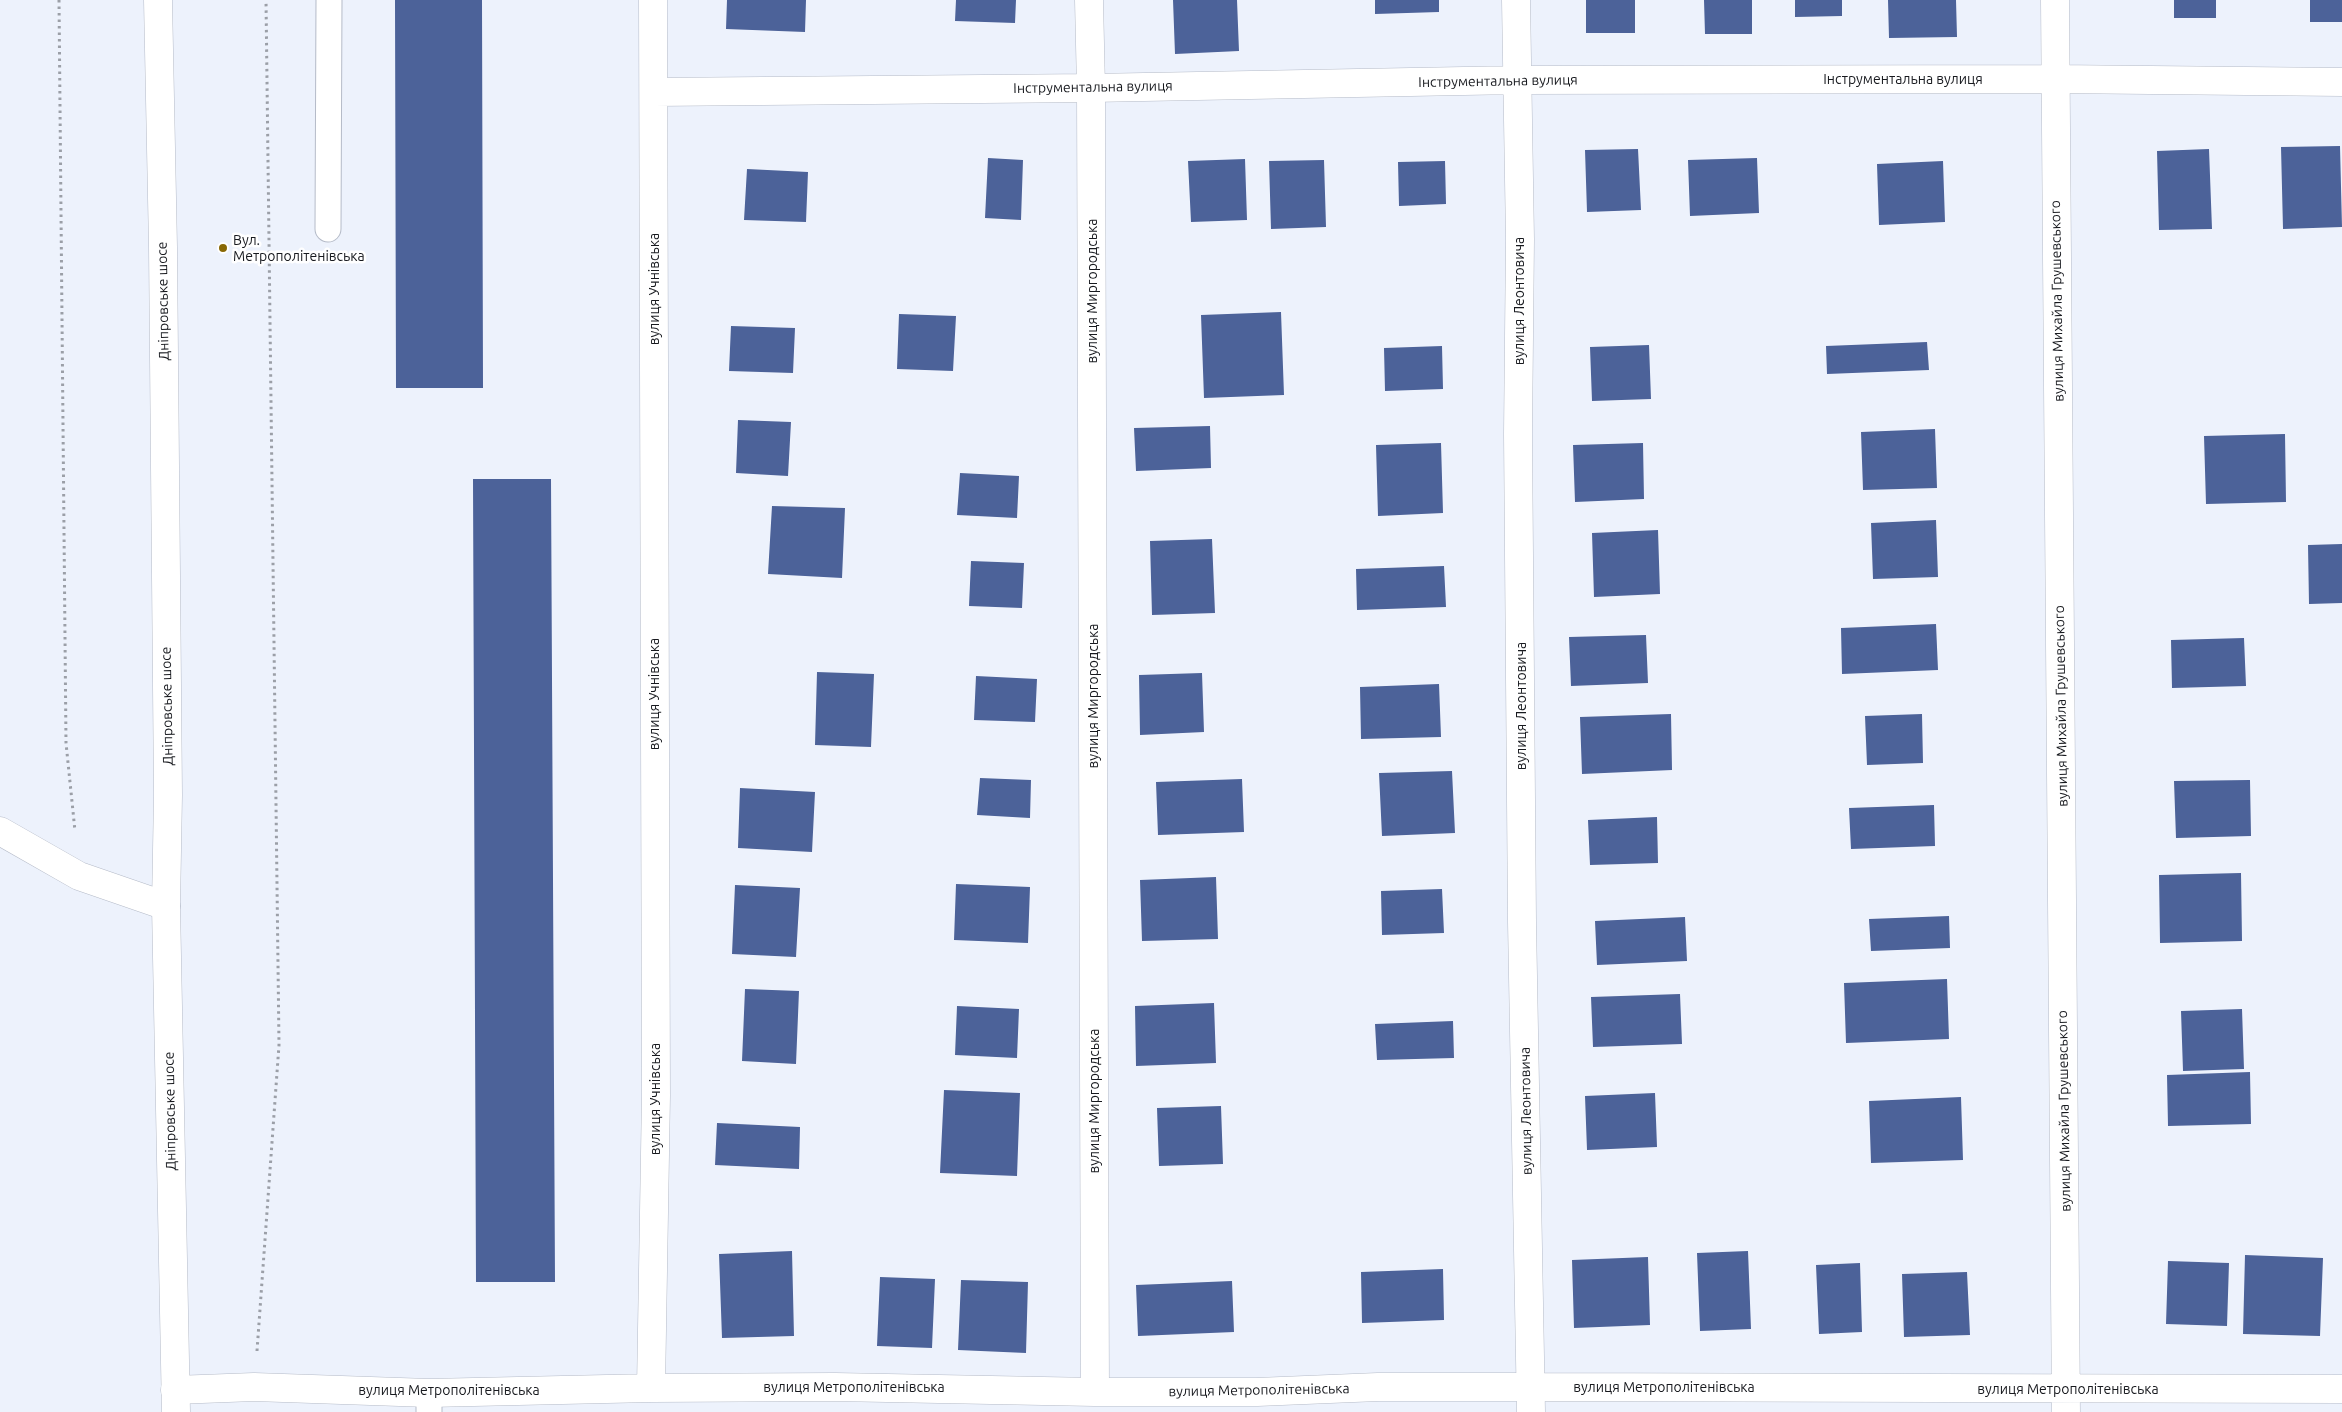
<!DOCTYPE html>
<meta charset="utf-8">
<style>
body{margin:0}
canvas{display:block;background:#edf2fc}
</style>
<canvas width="2342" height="1412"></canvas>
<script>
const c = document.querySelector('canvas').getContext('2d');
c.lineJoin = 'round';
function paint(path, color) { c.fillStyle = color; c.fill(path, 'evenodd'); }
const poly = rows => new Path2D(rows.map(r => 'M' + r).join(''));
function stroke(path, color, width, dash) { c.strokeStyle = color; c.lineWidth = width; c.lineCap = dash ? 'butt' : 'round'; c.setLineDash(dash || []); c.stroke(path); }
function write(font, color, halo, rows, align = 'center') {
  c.font = font + ' Ubuntu,sans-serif'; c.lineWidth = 5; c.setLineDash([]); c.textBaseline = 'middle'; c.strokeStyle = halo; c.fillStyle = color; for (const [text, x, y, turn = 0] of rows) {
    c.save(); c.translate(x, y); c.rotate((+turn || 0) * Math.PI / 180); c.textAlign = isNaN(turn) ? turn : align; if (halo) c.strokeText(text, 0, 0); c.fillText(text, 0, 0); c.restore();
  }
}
paint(poly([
 [395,0,482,0,483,388,396,388],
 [727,0,806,0,805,32,726,29],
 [956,0,1016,0,1015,23,955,21],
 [1173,0,1237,0,1239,51,1175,54],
 [1375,0,1439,0,1439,12,1375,14],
 [1586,0,1635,0,1635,33,1586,33],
 [1704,0,1752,0,1752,34,1705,34],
 [1795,0,1842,0,1842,16,1795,17],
 [1888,0,1956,0,1957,37,1889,38],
 [2174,0,2216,0,2216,18,2174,18],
 [2310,0,2342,0,2342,22,2310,22],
 [2340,146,2342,227,2283,229,2281,147],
 [1638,149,1641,210,1587,212,1585,150],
 [2209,149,2212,229,2159,230,2157,151],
 [988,158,1023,160,1021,220,985,218],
 [1757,158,1759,213,1690,216,1688,160],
 [1245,159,1247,220,1191,222,1188,161],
 [1324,160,1326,227,1271,229,1269,161],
 [1445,161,1446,204,1399,206,1398,162],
 [1943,161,1945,222,1879,225,1877,164],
 [747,169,808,172,806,222,744,220],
 [1281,312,1284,395,1204,398,1201,315],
 [899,314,956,316,953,371,897,369],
 [731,326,795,328,793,373,729,371],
 [1927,342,1929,370,1827,374,1826,346],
 [1649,345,1651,399,1592,401,1590,347],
 [1442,346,1443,389,1385,391,1384,348],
 [738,420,791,422,788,476,736,473],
 [1210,426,1211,468,1136,471,1134,428],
 [1935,429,1937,488,1863,490,1861,432],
 [2285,434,2286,502,2206,504,2204,436],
 [1441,443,1443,513,1378,516,1376,445],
 [1643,443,1644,499,1575,502,1573,445],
 [960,473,1019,476,1017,518,957,515],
 [473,479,551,479,555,1282,476,1282],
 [772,506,845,508,842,578,768,574],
 [1936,520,1938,577,1873,579,1871,523],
 [1658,530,1660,594,1594,597,1592,533],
 [1212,539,1215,613,1152,615,1150,541],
 [2342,544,2342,603,2309,604,2308,545],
 [971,561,1024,563,1022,608,969,606],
 [1444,566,1446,607,1357,610,1356,569],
 [1936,624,1938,670,1842,674,1841,628],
 [1646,635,1648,683,1571,686,1569,637],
 [2244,638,2246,686,2172,688,2171,640],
 [817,672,874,674,871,747,815,745],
 [1202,673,1204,732,1140,735,1139,675],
 [976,676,1037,679,1035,722,974,720],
 [1439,684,1441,737,1361,739,1360,687],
 [1671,714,1672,770,1582,774,1580,717],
 [1922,714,1923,763,1867,765,1865,716],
 [1452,771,1455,833,1382,836,1379,773],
 [980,778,1031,780,1030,818,977,815],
 [1242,779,1244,832,1158,835,1156,782],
 [2250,780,2251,836,2176,838,2174,781],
 [740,788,815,792,812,852,738,848],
 [1934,805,1935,846,1851,849,1849,808],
 [1657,817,1658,863,1590,865,1588,820],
 [2241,873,2242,941,2160,943,2159,875],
 [1216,877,1218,939,1142,941,1140,880],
 [956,884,1030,887,1028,943,954,940],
 [735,885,800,888,796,957,732,954],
 [1442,889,1444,933,1382,935,1381,891],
 [1949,916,1950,948,1871,951,1869,919],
 [1685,917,1687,961,1597,965,1595,921],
 [1947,979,1949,1039,1846,1043,1844,983],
 [745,989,799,991,796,1064,742,1061],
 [1680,994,1682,1044,1593,1047,1591,997],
 [1214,1003,1216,1063,1136,1066,1135,1006],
 [957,1006,1019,1009,1017,1058,955,1055],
 [2242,1009,2244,1069,2183,1071,2181,1011],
 [1453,1021,1454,1058,1377,1060,1375,1024],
 [2250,1072,2251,1124,2168,1126,2167,1075],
 [944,1090,1020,1093,1017,1176,940,1173],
 [1655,1093,1657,1147,1587,1150,1585,1096],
 [1961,1097,1963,1160,1871,1163,1869,1101],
 [1221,1106,1223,1164,1159,1166,1157,1108],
 [717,1123,800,1127,799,1169,715,1165],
 [792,1251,794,1336,722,1338,719,1254],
 [1748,1251,1751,1329,1700,1331,1697,1253],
 [2245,1255,2323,1258,2320,1336,2243,1334],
 [1648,1257,1650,1325,1574,1328,1572,1260],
 [2168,1261,2229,1263,2227,1326,2166,1324],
 [1860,1263,1862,1332,1819,1334,1816,1265],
 [1443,1269,1444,1320,1362,1323,1361,1272],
 [1967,1272,1970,1335,1904,1337,1902,1274],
 [880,1277,935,1279,932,1348,877,1346],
 [961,1280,1028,1282,1026,1353,958,1350],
 [1232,1281,1234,1332,1138,1336,1136,1285]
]), '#4c6299');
const lane = poly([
 [328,229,329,0],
 [429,1393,429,1412]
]);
const street = poly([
 [1089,0,1091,88,1095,1392],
 [1516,0,1520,239,1518,434,1522,922,1531,1412],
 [2055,0,2066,1412],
 [654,92,1091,88,1517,80,2055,79,2342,82],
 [0,831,79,876,166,906],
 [651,1388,656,1095,653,0],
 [175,1390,254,1387,429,1393,651,1388,835,1387,1095,1392,1257,1392,1378,1387,1532,1387,2342,1389]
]);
const secondary = poly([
 [158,0,163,247,168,795,166,906,176,1412]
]);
stroke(lane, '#b5bbc8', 27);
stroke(street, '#b5bbc8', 29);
stroke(secondary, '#b5bbc8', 29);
stroke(poly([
 [59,0,66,743,75,831],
 [257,1351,279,1045,266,0]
]), '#9b9fa7', 3, [2.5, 4]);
stroke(lane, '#fff', 25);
stroke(street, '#fff', 28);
stroke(secondary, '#fff', 28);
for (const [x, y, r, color] of [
 [223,248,5,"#886805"]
]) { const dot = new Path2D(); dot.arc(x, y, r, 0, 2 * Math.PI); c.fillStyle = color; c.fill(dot); stroke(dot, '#fff', 2); }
write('14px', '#17191e', '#fff', [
 ["Інструментальна вулиця",1903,79],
 ["Інструментальна вулиця",1498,81,-1],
 ["Інструментальна вулиця",1093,87,-1],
 ["вулиця Учнівська",654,289,-90],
 ["вулиця Миргородська",1092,291,-90],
 ["Дніпровське шосе",163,301,-91],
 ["вулиця Леонтовича",1519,301,-90],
 ["вулиця Михайла Грушевського",2057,301,-91],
 ["вулиця Учнівська",654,694,-90],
 ["вулиця Миргородська",1093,696,-90],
 ["Дніпровське шосе",167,706,-91],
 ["вулиця Леонтовича",1521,706,-90],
 ["вулиця Михайла Грушевського",2061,706,-91],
 ["вулиця Учнівська",655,1099,-90],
 ["вулиця Миргородська",1094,1101,-90],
 ["Дніпровське шосе",170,1111,-91],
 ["вулиця Леонтовича",1526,1111,-91],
 ["вулиця Михайла Грушевського",2064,1111,-91],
 ["вулиця Метрополітенівська",854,1387],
 ["вулиця Метрополітенівська",1664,1387],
 ["вулиця Метрополітенівська",2068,1389],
 ["вулиця Метрополітенівська",449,1390],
 ["вулиця Метрополітенівська",1259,1390,-1]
]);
write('14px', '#17191e', '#fff', [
 ["Вул.",233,240],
 ["Метрополітенівська",233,256]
], 'left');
</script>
